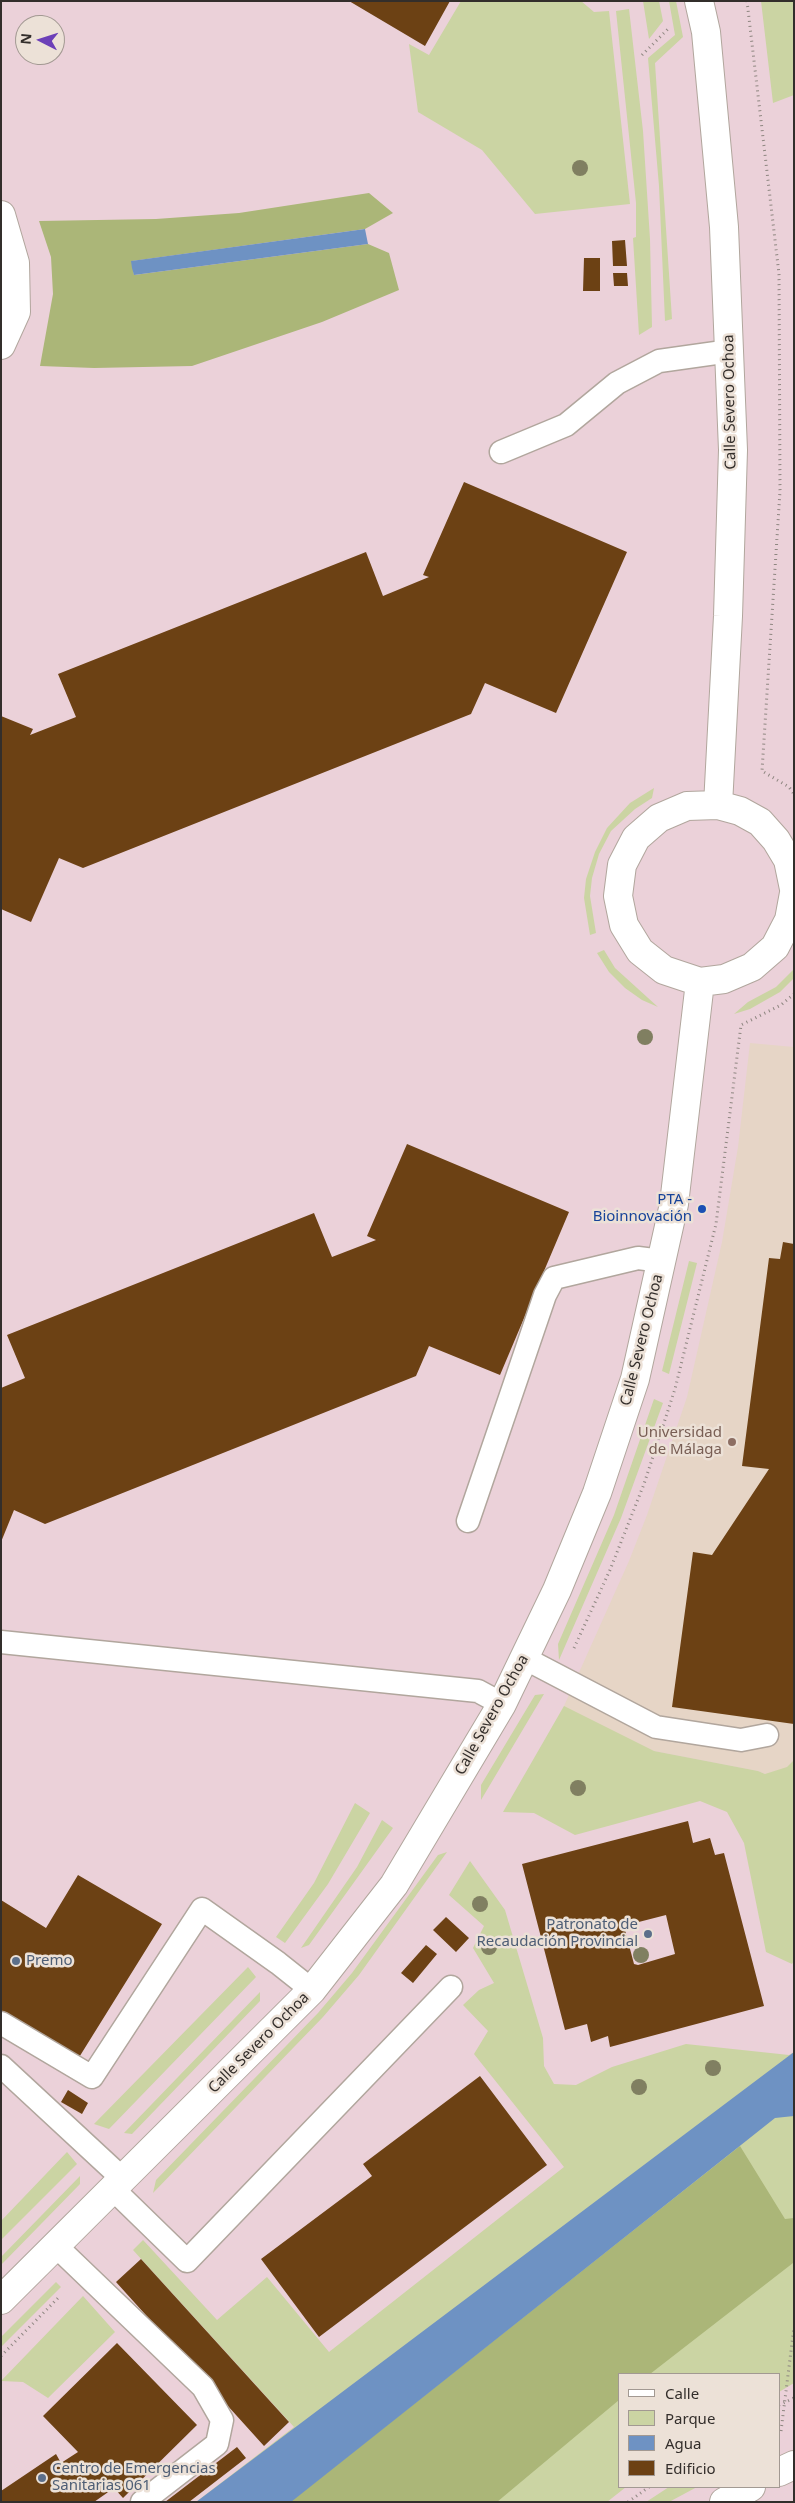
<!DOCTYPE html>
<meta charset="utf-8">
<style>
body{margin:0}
#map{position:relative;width:795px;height:2503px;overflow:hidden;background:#ece1d7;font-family:"Noto Sans",sans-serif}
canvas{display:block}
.frame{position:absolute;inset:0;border:2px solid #332e2b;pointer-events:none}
.legend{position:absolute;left:618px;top:2373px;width:162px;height:115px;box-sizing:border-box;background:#ece1d7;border:1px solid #a29992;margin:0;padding:6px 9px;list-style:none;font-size:15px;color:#332e2b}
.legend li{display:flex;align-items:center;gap:10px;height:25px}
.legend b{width:25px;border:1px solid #a29992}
.north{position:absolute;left:15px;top:15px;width:50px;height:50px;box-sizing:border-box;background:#ece1d7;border:1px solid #a29992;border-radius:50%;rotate:275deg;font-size:14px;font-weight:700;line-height:20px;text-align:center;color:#332e2b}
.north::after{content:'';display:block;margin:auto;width:18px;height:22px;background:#6c40b8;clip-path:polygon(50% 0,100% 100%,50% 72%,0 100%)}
</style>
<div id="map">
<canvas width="795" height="2503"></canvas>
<div class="frame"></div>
<ul class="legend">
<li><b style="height:6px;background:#fff"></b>Calle</li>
<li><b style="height:14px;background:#cbd4a3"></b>Parque</li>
<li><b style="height:14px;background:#6e92c3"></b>Agua</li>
<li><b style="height:14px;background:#6c4114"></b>Edificio</li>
</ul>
<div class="north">N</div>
</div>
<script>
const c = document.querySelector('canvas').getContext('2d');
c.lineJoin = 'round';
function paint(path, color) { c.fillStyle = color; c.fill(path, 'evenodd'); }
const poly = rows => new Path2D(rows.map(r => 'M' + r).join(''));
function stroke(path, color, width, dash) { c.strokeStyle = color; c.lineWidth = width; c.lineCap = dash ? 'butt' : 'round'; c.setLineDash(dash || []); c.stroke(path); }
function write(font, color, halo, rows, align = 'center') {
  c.font = font + ' "Noto Sans",sans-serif'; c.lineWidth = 5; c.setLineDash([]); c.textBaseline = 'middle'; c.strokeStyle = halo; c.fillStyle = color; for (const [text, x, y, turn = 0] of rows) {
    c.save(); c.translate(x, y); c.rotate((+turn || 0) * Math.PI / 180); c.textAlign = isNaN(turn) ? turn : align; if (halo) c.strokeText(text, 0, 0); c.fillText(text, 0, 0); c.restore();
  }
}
paint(poly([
 [1,1,794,1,794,2502,1,2502],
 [25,25,55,25,55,55,25,55],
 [619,2374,779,2374,779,2487,619,2487]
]), '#ebd1d9');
paint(poly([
 [750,1043,794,1047,794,1786,758,1771,550,1731,564,1706,629,1561,647,1515,687,1397,722,1242,738,1147]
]), '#e6d5c6');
paint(poly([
 [461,1,581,1,594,12,609,11,630,204,535,214,482,150,418,112,409,44,429,55],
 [643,1,659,1,663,21,649,39],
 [669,1,676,1,683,37,655,63,672,319,665,321,659,186,648,58,675,35],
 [761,1,794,1,794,95,773,103],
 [629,9,643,131,650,239,652,327,639,335,633,238,636,237,636,203,616,11],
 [654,788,652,798,635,809,611,831,599,854,592,878,590,896,596,933,590,935,584,898,586,879,595,852,607,828,630,803],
 [604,950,615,968,658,1007,642,1000,625,988,609,972,597,953],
 [794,969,794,978,780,992,750,1009,734,1014,748,1002,776,987],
 [689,1261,697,1263,669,1374,662,1371],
 [654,1399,663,1403,621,1518,559,1660,558,1644,614,1515],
 [544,1694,481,1800,481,1785,535,1695],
 [564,1706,654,1751,758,1771,765,1774,787,1767,794,1760,794,1961,792,1964,766,1952,744,1843,727,1812,700,1801,575,1835,534,1813,503,1812],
 [355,1803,370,1813,328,1884,285,1943,276,1937,314,1883],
 [382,1820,393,1828,309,1945,301,1948,357,1867],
 [447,1852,359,1975,323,2017,153,2193,156,2180,318,2013,352,1973,438,1855],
 [470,1861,505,1910,543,2038,544,2066,554,2084,576,2085,612,2067,686,2044,789,2055,794,2052,794,2383,779,2392,779,2374,619,2374,619,2487,626,2487,607,2502,196,2502,294,2427,133,2250,143,2240,217,2320,267,2277,329,2352,564,2167,474,2054,488,2031,463,2005,479,1990,494,1983,473,1948,484,1926,449,1895],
 [248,1967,256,1977,109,2129,94,2124],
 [260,1992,260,2001,132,2134,124,2133],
 [67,2152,77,2164,1,2240,1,2221],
 [80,2176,80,2184,1,2265,1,2257],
 [56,2282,61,2287,1,2347,1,2337],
 [83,2296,115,2332,48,2398,23,2382,1,2381],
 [669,2487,697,2487,669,2502,646,2502]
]), '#cbd4a3');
paint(poly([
 [369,193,393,213,365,229,132,261,134,275,368,244,389,253,399,290,322,322,192,366,94,368,40,366,53,294,51,257,39,221,156,219,239,213],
 [740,2146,785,2219,794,2218,793,2263,650,2374,619,2374,619,2400,497,2502,290,2502]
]), '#abb678');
paint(poly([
 [365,229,368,244,134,275,132,268,131,261],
 [794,2052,794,2116,775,2118,291,2502,196,2502]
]), '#6e92c3');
paint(poly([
 [349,1,450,1,425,46],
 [625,240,627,266,613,266,612,241],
 [584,258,600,258,600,291,583,291],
 [613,273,627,273,628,286,614,286],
 [464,482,627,552,556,713,485,683,471,714,83,868,59,858,31,922,1,909,1,716,33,729,30,735,76,717,58,674,366,552,383,596,429,577,423,575],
 [407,1144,569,1212,500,1375,429,1346,416,1376,45,1524,14,1510,1,1542,1,1388,25,1378,7,1335,314,1213,332,1257,376,1240,367,1236],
 [783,1242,794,1244,794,1724,672,1707,693,1552,712,1555,769,1469,742,1466,769,1258,780,1259],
 [688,1821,693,1843,710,1838,715,1855,724,1853,764,2006,610,2047,608,2036,591,2042,587,2024,565,2030,522,1864],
 [666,1915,675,1954,638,1965,634,1964,625,1930,627,1925],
 [78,1875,162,1924,78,2059,1,2012,1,1900,46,1928],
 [446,1917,469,1938,456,1952,433,1930],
 [426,1945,437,1954,413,1983,401,1973],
 [480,2076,547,2165,319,2337,261,2259,372,2176,363,2164],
 [68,2090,88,2103,82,2114,61,2102],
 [141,2259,289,2422,264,2446,116,2282],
 [117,2343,197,2425,123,2498,114,2488,94,2502,1,2502,1,2491,56,2454,61,2463,78,2452,43,2416],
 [237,2447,246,2458,189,2502,165,2502]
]), '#6c4114');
const lane = poly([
 [501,452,566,425,617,383,659,361,730,351],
 [468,1521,545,1295,554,1278,638,1258,662,1261],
 [1,1642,478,1691,502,1704],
 [524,1658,656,1727,741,1740,767,1735],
 [1,2023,92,2077,202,1909,278,1963,312,1990],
 [1,2066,123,2179],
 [113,2189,187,2261,451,1987],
 [56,2246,203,2387,222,2420,217,2444,142,2502]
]);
const street = poly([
 [1,215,15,263,16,312,1,345]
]);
const secondary = poly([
 [699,1,706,32,724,227,733,450,728,616,718,805],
 [794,889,788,860,776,840,760,822,740,811,718,805,687,806,659,818,636,838,622,865,618,896,624,925,640,951,664,970,700,982,724,979,752,967,775,947,789,920,794,893],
 [1,2300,312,1990,394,1885,502,1704,557,1590,597,1493,635,1379,674,1204,700,982],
 [779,2472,794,2465],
 [724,2502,751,2487]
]);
stroke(lane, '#b1a69d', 25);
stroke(street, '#b1a69d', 30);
stroke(secondary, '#b1a69d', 30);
stroke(poly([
 [747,1,779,274,780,491,762,771,789,787,794,794],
 [642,55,668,29],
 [574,1648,610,1570,644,1484,675,1389,716,1224,741,1025,781,1005,794,994],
 [1,2356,60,2296],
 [779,2405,794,2398],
 [781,2431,794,2327],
 [628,2502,649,2487]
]), '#8e8680', 3, [1, 4]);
stroke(lane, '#fff', 22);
stroke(street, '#fff', 28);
stroke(secondary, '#fff', 28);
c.fillStyle = '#807f61';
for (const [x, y] of [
 [580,168],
 [645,1037],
 [578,1788],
 [480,1904],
 [489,1947],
 [641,1955],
 [713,2068],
 [639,2087]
]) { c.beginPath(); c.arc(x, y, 8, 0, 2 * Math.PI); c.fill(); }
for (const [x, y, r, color] of [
 [702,1209,5,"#1a4fb4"],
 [732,1442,5,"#8d6e63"],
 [648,1934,5,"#5c6f8a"],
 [16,1961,5,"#5c6f8a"],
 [42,2478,5,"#5c6f8a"]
]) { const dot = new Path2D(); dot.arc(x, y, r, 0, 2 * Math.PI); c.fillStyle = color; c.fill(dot); stroke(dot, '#ece1d7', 2); }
write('15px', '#332e2b', '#ece1d7', [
 ["Calle Severo Ochoa",730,402,-91],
 ["Calle Severo Ochoa",642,1340,-76],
 ["Calle Severo Ochoa",492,1715,-61],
 ["Calle Severo Ochoa",259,2043,-45]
]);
write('15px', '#164399', '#ece1d7', [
 ["PTA -",692,1200],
 ["Bioinnovación",692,1217]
], 'right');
write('15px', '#785e54', '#ece1d7', [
 ["Universidad",722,1433],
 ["de Málaga",722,1450]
], 'right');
write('15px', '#4e5e75', '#ece1d7', [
 ["Patronato de",638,1925,"right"],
 ["Recaudación Provincial",638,1942,"right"],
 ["Premo",26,1961],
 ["Centro de Emergencias",52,2469],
 ["Sanitarias 061",52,2486]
], 'left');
</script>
